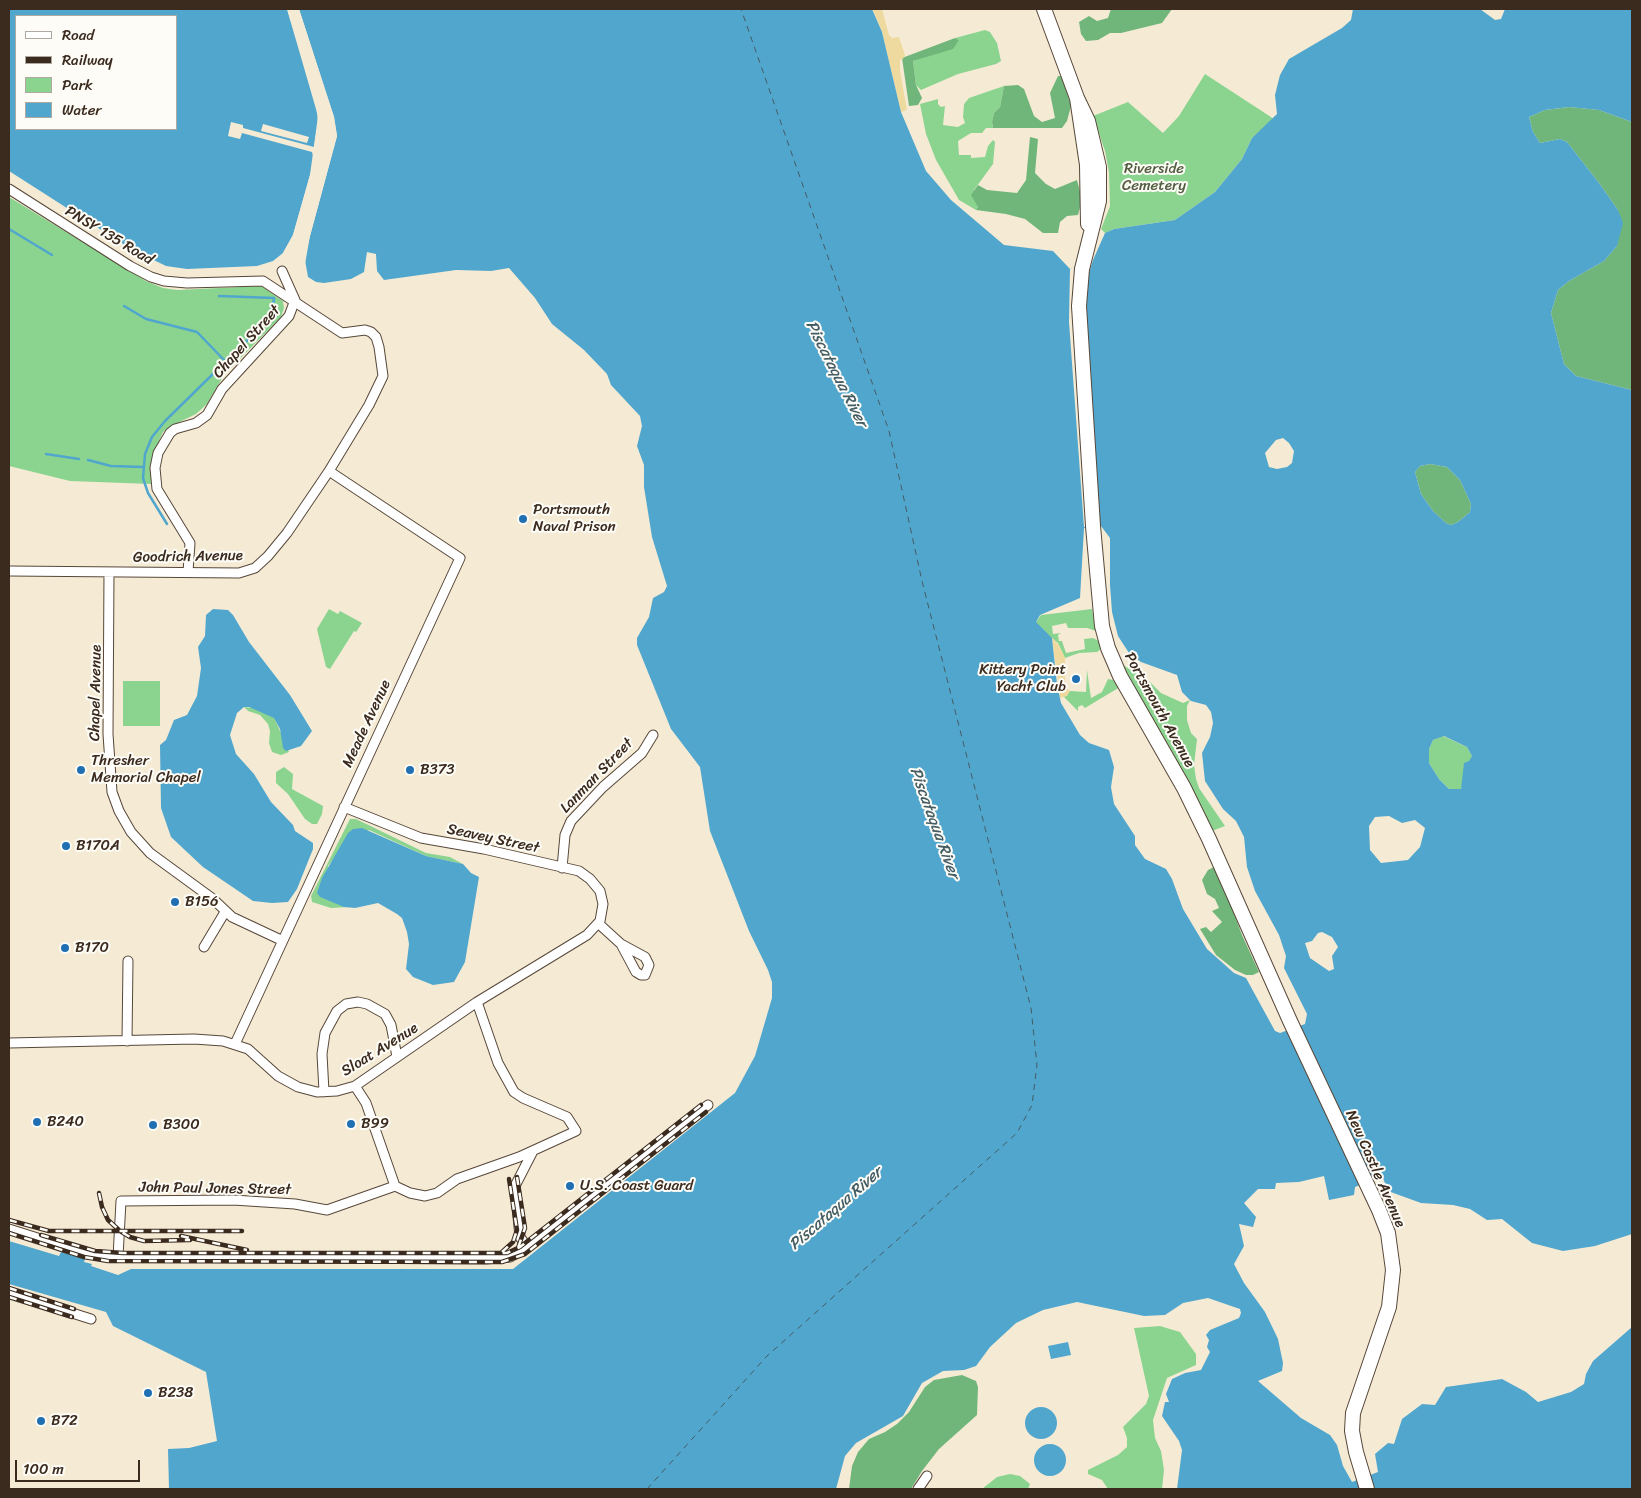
<!DOCTYPE html>
<style>
body{margin:0}
#map{position:relative;width:1641px;height:1498px;overflow:hidden;background:#f5ebd5;font-family:Sriracha,sans-serif}
canvas{display:block}
.frame{position:absolute;inset:0;border:10px solid #3b2a1e;pointer-events:none}
.legend{position:absolute;left:15px;top:15px;width:162px;height:115px;box-sizing:border-box;background:#fdfcf7;border:1px solid #afa8a0;margin:0;padding:6px 9px;list-style:none;font-size:15px;color:#3b2a1e}
.legend li{display:flex;align-items:center;gap:10px;height:25px}
.legend b{width:25px;border:1px solid #afa8a0}
.scale{position:absolute;left:15px;top:1460px;width:125px;height:22px;box-sizing:border-box;border:2px solid #3b2a1e;border-top:0;padding-left:6px;font-size:15px;line-height:18px;white-space:nowrap;color:#3b2a1e;-webkit-text-stroke:4px #fdfcf7;paint-order:stroke}
</style>
<div id="map">
<canvas width="1641" height="1498"></canvas>
<div class="frame"></div>
<ul class="legend">
<li><b style="height:6px;background:#fff"></b>Road</li>
<li><b style="height:6px;background:#3b2a1e"></b>Railway</li>
<li><b style="height:14px;background:#8bd490"></b>Park</li>
<li><b style="height:14px;background:#51a6cd"></b>Water</li>
</ul>
<div class="scale">100 m</div>
</div>
<script>
const c = document.querySelector('canvas').getContext('2d');
c.lineJoin = 'round';
function paint(path, color) { c.fillStyle = color; c.fill(path, 'evenodd'); }
const poly = rows => new Path2D(rows.map(r => 'M' + r).join(''));
function stroke(path, color, width, dash) { c.strokeStyle = color; c.lineWidth = width; c.lineCap = dash ? 'butt' : 'round'; c.setLineDash(dash || []); c.stroke(path); }
function write(font, color, halo, rows, align = 'center') {
  c.font = font + ' Sriracha,sans-serif'; c.lineWidth = 4; c.setLineDash([]); c.textBaseline = 'middle'; c.strokeStyle = halo; c.fillStyle = color; for (const [text, x, y, turn = 0] of rows) {
    c.save(); c.translate(x, y); c.rotate((+turn || 0) * Math.PI / 180); c.textAlign = isNaN(turn) ? turn : align; if (halo) c.strokeText(text, 0, 0); c.fillText(text, 0, 0); c.restore();
  }
}
paint(poly([
 [985,30,990,32,997,43,1001,61,996,64,958,74,921,90,916,85,913,61,930,55,959,40,955,38],
 [1205,74,1274,119,1252,138,1242,159,1215,192,1175,220,1114,229,1105,233,1101,229,1110,206,1109,172,1105,151,1093,116,1128,102,1163,133,1179,116],
 [1004,86,1000,107,994,113,992,122,993,128,986,128,982,133,971,133,958,141,959,155,971,155,971,158,985,157,988,146,993,140,995,142,993,164,974,190,978,207,976,210,959,200,936,160,926,134,920,104,938,99,938,104,941,107,945,106,943,125,958,127,965,123,963,117,964,104,969,98],
 [9,197,146,281,163,288,177,290,261,286,283,301,284,308,281,317,224,375,207,404,196,414,171,426,163,432,153,454,151,484,70,481,9,466],
 [329,609,338,614,340,611,362,623,356,632,354,631,330,669,326,667,317,629],
 [1092,609,1096,631,1087,628,1068,628,1066,623,1052,626,1053,634,1061,633,1058,635,1059,641,1062,641,1066,653,1085,649,1084,639,1093,638,1099,641,1101,649,1097,652,1079,653,1065,658,1058,643,1038,627,1036,622,1041,615],
 [1123,665,1149,681,1161,693,1183,703,1190,700,1187,706,1187,720,1191,733,1197,739,1194,765,1196,779,1199,788,1225,826,1212,831],
 [1087,670,1091,698,1102,692,1108,679,1113,680,1120,687,1085,708,1082,705,1078,707,1078,711,1064,697,1070,691,1086,692],
 [123,681,160,681,160,726,123,726],
 [244,707,253,708,274,717,289,752,281,755,272,752,269,743,270,731,268,724,260,715,248,711],
 [1443,736,1467,747,1472,756,1461,789,1449,789,1439,779,1429,763,1429,749,1433,740],
 [284,767,293,774,292,789,323,806,322,814,317,824,312,824,305,819,288,794,276,783,276,772],
 [350,819,356,819,426,853,450,857,463,864,426,856,369,830,334,858,328,866,330,901,349,907,331,908,312,902,311,896],
 [1160,1326,1180,1332,1196,1354,1196,1365,1167,1378,1153,1420,1155,1438,1161,1451,1164,1470,1162,1489,1108,1489,1102,1480,1088,1474,1088,1470,1118,1455,1127,1447,1127,1438,1123,1427,1146,1404,1149,1396,1134,1328],
 [1010,1474,1020,1476,1030,1484,1028,1489,982,1489,997,1477]
]), '#8bd490');
paint(poly([
 [1111,9,1172,9,1162,23,1121,33,1110,33,1098,40,1086,41,1081,34,1079,22,1089,16,1097,21,1108,18],
 [955,38,959,40,953,49,913,61,916,85,922,98,918,105,909,106,902,58],
 [1058,76,1062,76,1071,106,1067,121,1062,128,993,128,992,122,994,113,1000,107,1004,86,1018,85,1024,89,1034,116,1042,122,1055,118,1050,93],
 [1569,107,1599,110,1632,122,1632,390,1576,376,1564,364,1551,313,1558,290,1569,281,1604,261,1617,246,1618,210,1599,183,1567,142,1560,139,1540,143,1533,132,1529,117,1545,110],
 [1030,137,1038,139,1035,173,1046,184,1055,189,1077,180,1082,199,1078,215,1067,216,1060,222,1058,233,1043,233,1025,219,1006,214,976,210,978,207,971,195,978,185,987,190,1017,193,1026,180],
 [1430,464,1447,467,1460,480,1471,504,1470,512,1458,522,1451,525,1446,523,1433,511,1421,494,1415,472,1420,466],
 [1216,866,1242,935,1259,972,1253,975,1246,975,1235,970,1216,955,1200,929,1206,927,1211,932,1222,922,1212,911,1219,908,1215,899,1207,894,1202,880,1208,870],
 [962,1375,976,1381,978,1387,977,1415,939,1449,922,1471,911,1489,849,1489,852,1466,858,1452,869,1439,885,1432,897,1424,909,1412,925,1387,934,1380]
]), '#70b67a');
paint(poly([
 [876,9,882,9,889,35,892,38,899,37,905,55,902,60,900,59,900,71,907,110,901,112,882,32,873,10],
 [1052,638,1058,644,1065,658,1065,687,1070,691,1067,696,1060,698]
]), '#eeda9e');
paint(poly([
 [9,9,287,9,318,116,310,175,293,235,283,253,273,261,257,266,187,269,166,266,131,249,9,171],
 [16,16,176,16,176,129,16,129],
 [299,9,872,9,882,32,901,112,926,171,951,200,1004,245,1053,251,1070,269,1093,260,1105,233,1114,229,1175,220,1215,192,1242,159,1252,138,1277,114,1275,95,1280,75,1289,59,1342,28,1351,20,1353,9,1480,9,1495,20,1501,19,1505,9,1632,9,1632,122,1599,110,1569,107,1545,110,1529,117,1533,132,1540,143,1560,139,1567,142,1599,183,1618,210,1623,223,1617,246,1604,261,1569,281,1558,290,1551,313,1564,364,1576,376,1632,390,1632,1234,1595,1246,1563,1251,1532,1243,1502,1219,1487,1220,1470,1209,1453,1205,1421,1203,1388,1191,1383,1178,1375,1179,1355,1187,1354,1195,1329,1200,1324,1176,1299,1182,1276,1183,1275,1189,1258,1189,1244,1203,1256,1217,1253,1227,1239,1224,1244,1246,1234,1264,1244,1283,1265,1312,1278,1339,1283,1363,1282,1371,1258,1381,1301,1418,1330,1435,1337,1445,1343,1466,1352,1482,1378,1472,1375,1454,1388,1443,1394,1444,1402,1419,1422,1404,1435,1405,1446,1387,1502,1379,1526,1392,1538,1402,1571,1392,1584,1384,1586,1374,1593,1361,1632,1327,1632,1489,1177,1489,1182,1450,1179,1441,1162,1416,1165,1402,1169,1402,1166,1394,1172,1379,1185,1373,1201,1370,1210,1352,1207,1347,1209,1340,1206,1335,1210,1330,1239,1318,1241,1313,1240,1309,1208,1298,1183,1303,1165,1315,1144,1316,1077,1302,1043,1310,1016,1323,990,1347,976,1366,964,1370,943,1371,922,1383,903,1416,856,1443,845,1456,836,1489,169,1489,168,1449,189,1448,217,1441,206,1372,113,1326,106,1312,9,1284,9,1241,59,1256,61,1252,85,1259,84,1262,92,1264,91,1266,118,1275,131,1269,513,1269,735,1093,755,1056,772,998,772,982,768,970,749,931,710,831,700,767,671,729,637,645,637,638,649,617,653,598,664,592,667,586,652,537,644,487,644,465,637,446,642,426,640,416,611,385,607,374,584,350,552,324,535,298,509,268,491,271,456,270,384,280,377,271,376,254,367,252,364,272,351,279,324,283,316,282,308,277,305,260,307,247,337,136,334,117],
 [1283,438,1289,443,1294,451,1292,463,1287,467,1277,469,1269,467,1265,453,1276,440],
 [1430,464,1447,467,1460,480,1471,504,1470,512,1458,522,1451,525,1446,523,1433,511,1421,494,1415,472,1420,466],
 [1101,526,1110,538,1110,585,1112,612,1118,636,1129,653,1141,662,1177,675,1182,692,1191,701,1206,705,1211,712,1213,723,1210,737,1202,753,1205,781,1223,809,1236,821,1244,837,1247,867,1255,891,1279,935,1286,956,1284,968,1307,1014,1305,1024,1280,1033,1275,1031,1246,978,1234,973,1207,949,1183,909,1172,879,1166,869,1145,859,1135,845,1135,836,1114,804,1111,787,1114,767,1109,750,1089,743,1080,735,1061,703,1057,684,1052,638,1036,622,1040,615,1080,598,1084,528],
 [1444,736,1467,747,1472,756,1469,761,1464,763,1461,789,1449,789,1439,779,1429,763,1429,749,1433,740],
 [1389,816,1402,823,1415,820,1425,828,1420,847,1408,860,1381,863,1370,850,1369,826,1375,817],
 [1322,932,1332,937,1338,947,1332,956,1334,969,1329,971,1310,958,1305,943,1312,941,1318,933],
 [213,609,228,610,233,615,249,642,290,695,312,731,301,746,286,751,283,748,280,729,274,718,249,707,244,707,237,713,230,735,236,754,254,774,271,802,293,825,295,831,313,843,313,849,297,889,288,902,272,903,253,901,203,867,171,837,161,808,160,745,166,740,174,720,187,715,197,696,201,668,198,647,205,636,206,615],
 [362,828,426,856,463,864,471,873,479,877,465,962,454,982,433,985,413,977,406,969,409,944,407,932,402,918,397,914,378,903,355,908,344,907,320,897,317,893,322,878,348,833,353,829],
 [1068,1342,1071,1355,1051,1359,1048,1346],
 '1025 1423a16 16 0 1 1 32 0a16 16 0 1 1-32 0Z',
 '1034 1460a16 16 0 1 1 32 0a16 16 0 1 1-32 0Z'
]), '#51a6cd');
paint(poly([
 [287,9,289,9,321,116,313,176,295,236,285,254,283,253,293,235,310,175,314,159,312,152,242,133,240,139,228,136,231,122,243,125,243,128,314,147,318,122,316,104],
 [297,9,299,9,334,117,337,136,310,236,305,264,302,260,305,246,335,136,332,118],
 [263,124,309,137,307,143,261,131],
 [1093,260,1087,279,1086,310,1097,526,1084,527,1069,322,1070,269]
]), '#f5ebd5');
stroke(poly([
 [9,229,52,255],
 [124,306,146,319,197,332,225,361],
 [46,454,79,459],
 [88,460,111,466,144,467],
 [167,524,148,493,143,478,145,454,152,437,165,421,267,321,274,300,274,298,219,296]
]), '#51a6cd', 2.5);
stroke(poly([
 [647,1489,767,1356,1017,1133,1032,1105,1037,1065,1031,1008,922,581,889,431,741,9]
]), '#445c64', 1, [6, 5]);
const minor = poly([
 [9,189,130,266,151,277,164,281,187,283,263,281,342,333,365,330,371,332,376,337,379,347,383,376,369,405,329,471,287,533,268,556,255,568,239,573,9,571],
 [109,572,108,734,112,792,119,811,131,832,150,853,213,899,232,917,281,940],
 [188,572,190,543,157,489,155,468,158,453,170,433,175,429,196,423,207,415,222,389,289,316,295,300,282,271],
 [562,868,565,835,571,821,603,787,642,753,653,735],
 [599,924,621,944,636,972,641,975,645,975,649,965,645,957,621,944],
 [204,947,225,912],
 [127,1041,128,961],
 [9,1043,194,1039,223,1041,248,1049,278,1076,298,1087,317,1092,337,1091,355,1086,477,1002,587,935,600,921,603,904,600,891,590,879,579,871,484,849,421,838,344,807],
 [235,1044,460,558,329,471],
 [355,1086,366,1103,395,1186],
 [324,1092,322,1054,325,1033,337,1011,346,1004,358,1002,367,1004,385,1014,391,1025,397,1057],
 [9,1229,88,1254,118,1257,121,1201,233,1200,295,1204,327,1210,395,1186,410,1193,425,1196,437,1193,457,1179,519,1157,576,1131,567,1117,523,1098,514,1092,498,1063,477,1002],
 [527,1247,520,1237,515,1186,533,1151],
 [118,1257,486,1259,510,1257,527,1247,708,1105],
 [9,1293,91,1319],
 [918,1489,927,1476]
]);
const secondary = poly([
 [1044,9,1077,98,1087,165,1088,224],
 [1077,98,1088,121,1099,167,1099,201,1082,269,1079,306,1093,526,1102,626,1108,648,1120,676,1184,788,1209,839,1290,1021,1379,1210,1388,1233,1393,1270,1389,1307,1353,1413,1352,1431,1356,1452,1367,1489]
]);
stroke(minor, '#574739', 11);
stroke(secondary, '#574739', 16);
stroke(minor, '#fff', 9);
stroke(secondary, '#fff', 14);
const rail = poly([
 [517,1177,525,1228,518,1248],
 [99,1193,102,1207,108,1220,120,1231,130,1237,144,1241,190,1240],
 [9,1220,49,1231,242,1231],
 [9,1233,84,1257,108,1261,502,1262,525,1254,706,1112],
 [41,1235,95,1251,123,1253,507,1253,520,1247,701,1105],
 [181,1236,247,1250],
 [502,1252,513,1242,517,1230,509,1179],
 [9,1288,74,1309],
 [9,1297,72,1317]
]);
stroke(rail, '#3b2a1e', 4.5);
stroke(rail, '#fdfcf7', 2.5, [8]);
for (const [x, y, r, color] of [
 [523,519,5,"#1f6fb2"],
 [1076,679,5,"#1f6fb2"],
 [81,770,5,"#1f6fb2"],
 [410,770,5,"#1f6fb2"],
 [66,846,5,"#1f6fb2"],
 [175,902,5,"#1f6fb2"],
 [65,948,5,"#1f6fb2"],
 [37,1122,5,"#1f6fb2"],
 [351,1124,5,"#1f6fb2"],
 [153,1125,5,"#1f6fb2"],
 [570,1186,5,"#1f6fb2"],
 [148,1393,5,"#1f6fb2"],
 [41,1421,5,"#1f6fb2"]
]) { const dot = new Path2D(); dot.arc(x, y, r, 0, 2 * Math.PI); c.fillStyle = color; c.fill(dot); stroke(dot, '#fdfcf7', 2); }
write('15px', '#535d40', '#fdfcf7', [
 ["Riverside",1154,169],
 ["Cemetery",1154,186]
]);
write('15px', '#3b2a1e', '#fdfcf7', [
 ["PNSY 135 Road",109,236,31],
 ["Chapel Street",247,342,-48],
 ["Goodrich Avenue",188,557,-1],
 ["Chapel Avenue",96,693,-89],
 ["Portsmouth Avenue",1159,710,61],
 ["Meade Avenue",367,724,-65],
 ["Lanman Street",597,776,-46],
 ["Seavey Street",493,839,12],
 ["Sloat Avenue",380,1050,-32],
 ["New Castle Avenue",1375,1169,66],
 ["John Paul Jones Street",215,1189,1]
]);
write('15px', '#3b2a1e', '#fdfcf7', [
 ["Portsmouth",533,510],
 ["Naval Prison",533,527],
 ["Kittery Point",1066,670,"right"],
 ["Yacht Club",1066,687,"right"],
 ["Thresher",91,761],
 ["Memorial Chapel",91,778],
 ["B373",420,770],
 ["B170A",76,846],
 ["B156",185,902],
 ["B170",75,948],
 ["B240",47,1122],
 ["B99",361,1124],
 ["B300",163,1125],
 ["U.S. Coast Guard",580,1186],
 ["B238",158,1393],
 ["B72",51,1421]
], 'left');
write('italic 16px', '#445c64', '#fdfcf7', [
 ["Piscataqua River",836,374,63],
 ["Piscataqua River",934,823,70],
 ["Piscataqua River",836,1209,-41]
]);
</script>
